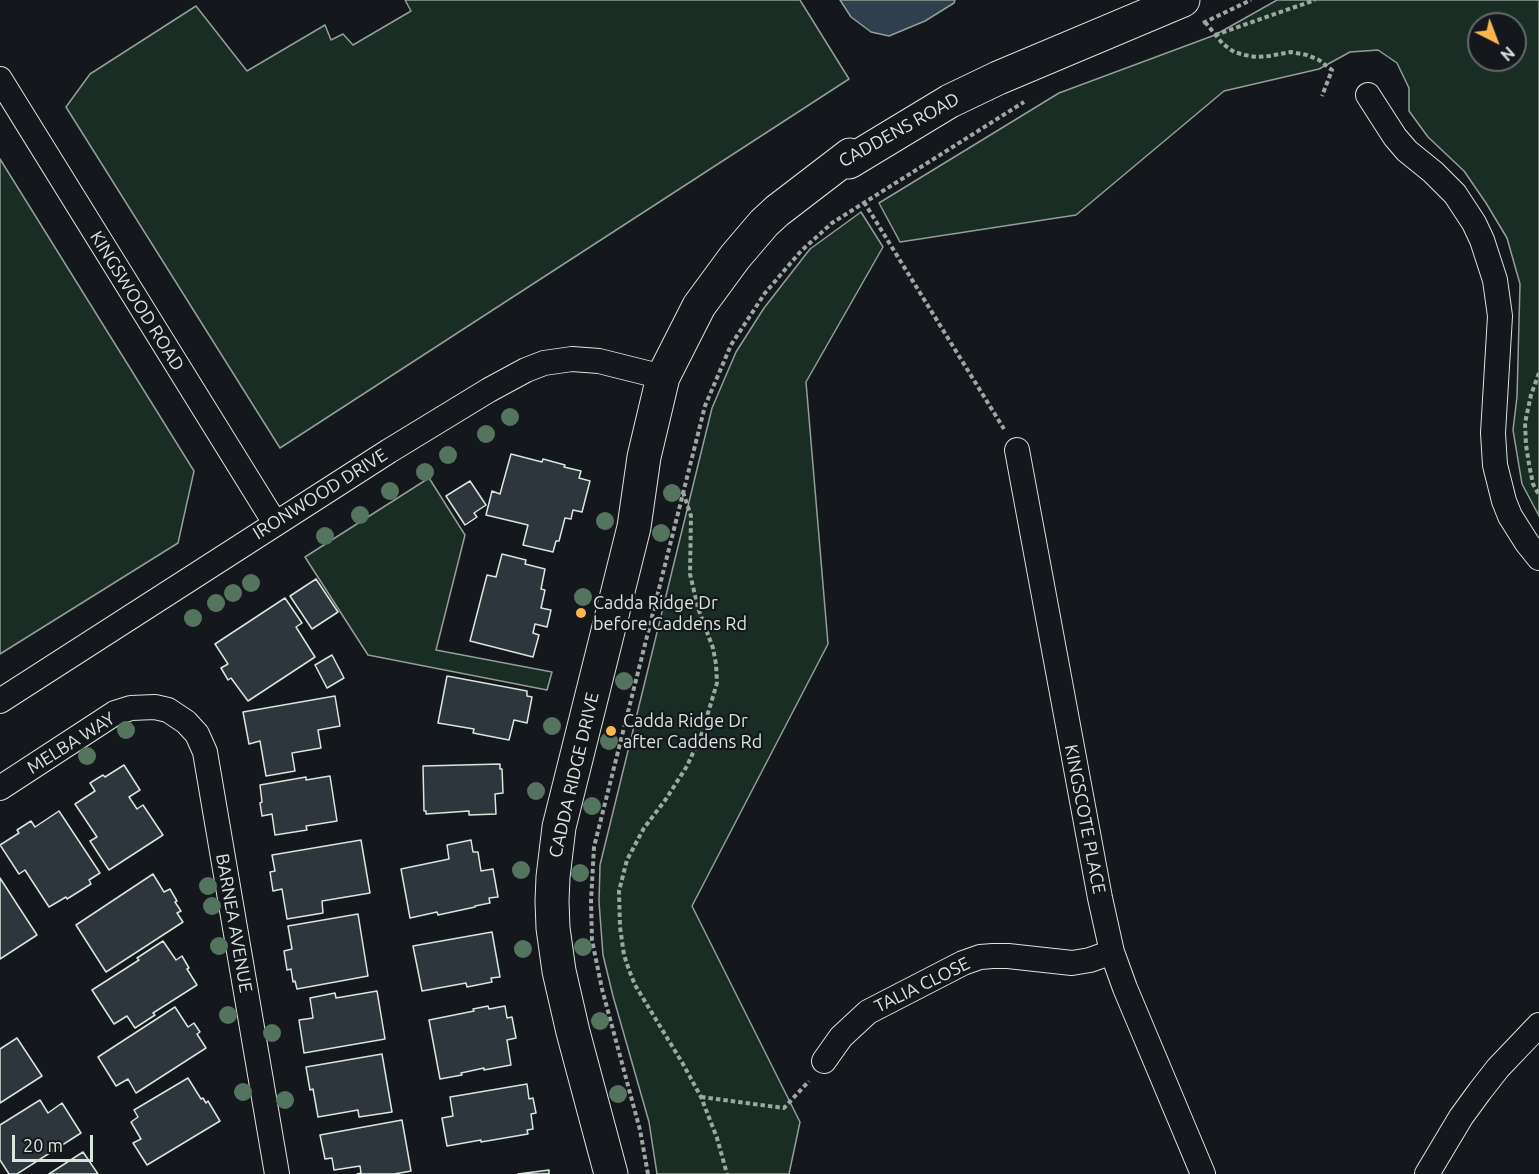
<!DOCTYPE html>
<style>
body{margin:0}
#map{position:relative;width:1539px;height:1174px;overflow:hidden;background:#14181c;font-family:Ubuntu,sans-serif}
canvas{display:block}
.north{position:absolute;left:1467px;top:12px;width:60px;height:60px;box-sizing:border-box;background:#14181c;border:2px solid #626a69;border-radius:50%;rotate:138deg;font-size:16px;font-weight:700;line-height:24px;text-align:center;color:#d8e6dc}
.north::after{content:'';display:block;margin:auto;width:21px;height:27px;background:#ffb74d;clip-path:polygon(50% 0,100% 100%,50% 72%,0 100%)}
.scale{position:absolute;left:12px;top:1135px;width:81px;height:27px;box-sizing:border-box;border:3px solid #d8e6dc;border-top:0;padding-left:8px;font-size:18px;line-height:21px;white-space:nowrap;color:#d8e6dc;-webkit-text-stroke:4px #14181c;paint-order:stroke}
</style>
<div id="map">
<canvas width="1539" height="1174"></canvas>
<div class="north">N</div>
<div class="scale">20 m</div>
</div>
<script>
const c = document.querySelector('canvas').getContext('2d');
c.lineJoin = 'round';
function paint(path, color) { c.fillStyle = color; c.fill(path, 'evenodd'); }
const poly = rows => new Path2D(rows.map(r => 'M' + r).join(''));
function stroke(path, color, width, dash) { c.strokeStyle = color; c.lineWidth = width; c.lineCap = dash ? 'butt' : 'round'; c.setLineDash(dash || []); c.stroke(path); }
function write(font, color, halo, rows, align = 'center') {
  c.font = font + ' Ubuntu,sans-serif'; c.lineWidth = 4.5; c.setLineDash([]); c.textBaseline = 'middle'; c.strokeStyle = halo; c.fillStyle = color; for (const [text, x, y, turn = 0] of rows) {
    c.save(); c.translate(x, y); c.rotate((+turn || 0) * Math.PI / 180); c.textAlign = isNaN(turn) ? turn : align; if (halo) c.strokeText(text, 0, 0); c.fillText(text, 0, 0); c.restore();
  }
}
const green = poly([
 [405,0,800,0,849,79,280,448,66,107,90,74,196,6,247,71,325,25,331,40,343,34,353,45,411,11,405,0],
 [1277,0,1539,0,1539,516,1522,484,1513,430,1517,397,1520,284,1507,238,1486,203,1464,171,1428,137,1409,111,1409,88,1397,63,1378,50,1350,52,1319,69,1224,91,1076,215,900,242,879,203,1059,93,1215,35,1277,0],
 [1479,24,1515,24,1515,60,1479,60,1479,24],
 [0,159,194,471,178,543,0,654,0,159],
 [861,212,883,247,806,382,828,644,692,906,800,1122,789,1174,657,1174,649,1122,613,996,603,955,599,902,600,865,712,408,736,352,764,308,810,249,861,212],
 [429,478,465,535,436,650,552,672,547,690,368,655,305,557,429,478]
]);
paint(green, '#1a2d24');
stroke(green, '#939e99', 1.5);
const water = poly([
 [840,0,955,0,954,3,925,21,889,36,871,32,851,17,840,0]
]);
paint(water, '#2f3f4d');
stroke(water, '#939e99', 1.5);
const building = poly([
 [511,454,542,462,543,459,565,465,564,467,581,471,579,478,590,481,582,512,573,510,571,519,565,518,559,541,556,541,553,552,523,545,528,525,486,515,492,491,500,494,511,454],
 [470,481,486,505,474,513,477,517,465,525,446,496,470,481],
 [502,554,526,560,525,564,545,569,541,589,545,590,541,608,551,610,547,627,535,624,533,633,539,635,533,657,470,641,487,575,496,577,502,554],
 [316,579,338,612,312,629,290,596,316,579],
 [285,598,302,623,296,627,315,657,248,701,231,678,228,680,221,668,228,664,215,644,285,598],
 [332,655,344,678,327,688,315,665,332,655],
 [447,676,527,691,527,696,532,697,527,723,514,720,509,740,473,733,474,729,438,723,447,676],
 [335,696,340,726,318,730,321,748,292,753,295,771,266,776,260,741,249,744,243,712,335,696],
 [500,764,500,769,502,769,503,793,495,794,496,814,469,815,469,811,426,814,426,811,424,811,423,766,500,764],
 [124,765,140,790,129,797,137,809,143,805,163,835,109,870,90,841,97,837,75,804,95,791,90,783,103,775,105,777,124,765],
 [330,776,337,821,306,826,307,830,275,835,272,814,262,816,260,803,262,802,260,785,306,777,306,780,330,776],
 [59,811,100,873,89,880,91,884,67,899,66,897,49,907,25,870,19,874,0,845,19,833,17,830,31,821,35,827,59,811],
 [361,840,370,893,322,901,323,913,287,919,282,889,273,891,270,872,275,871,272,855,361,840],
 [471,840,473,852,478,852,481,871,493,869,498,897,489,898,490,903,475,906,475,907,438,915,437,912,410,918,401,869,449,859,447,845,471,840],
 [153,874,164,892,170,889,177,901,175,902,181,911,177,913,183,922,106,972,76,925,153,874],
 [0,878,37,935,0,959,0,878],
 [358,914,368,976,297,989,295,981,293,982,291,969,287,970,284,951,292,949,288,926,358,914],
 [492,932,500,977,491,978,492,982,467,987,466,983,422,991,413,946,492,932],
 [163,941,176,960,182,956,189,968,187,969,197,985,153,1013,155,1015,135,1028,127,1016,114,1024,92,990,139,960,137,958,163,941],
 [377,991,385,1039,304,1053,299,1020,313,1018,310,998,335,993,336,998,377,991],
 [488,1006,489,1009,505,1006,507,1018,512,1017,516,1038,507,1040,511,1065,484,1070,484,1068,461,1073,462,1075,440,1079,429,1020,474,1011,473,1009,488,1006],
 [175,1007,188,1027,194,1023,200,1032,197,1034,206,1048,136,1093,128,1079,116,1086,98,1057,175,1007],
 [17,1038,42,1076,0,1103,0,1049,17,1038],
 [382,1054,392,1112,359,1117,358,1110,318,1117,313,1089,310,1090,306,1067,382,1054],
 [188,1078,201,1099,203,1098,206,1103,208,1101,220,1121,147,1165,133,1143,141,1139,131,1122,138,1117,134,1110,188,1078],
 [527,1084,529,1099,533,1098,536,1113,531,1114,533,1129,527,1130,528,1134,481,1142,481,1140,447,1146,442,1118,453,1116,450,1097,527,1084],
 [40,1100,48,1113,62,1103,81,1133,17,1174,9,1174,0,1160,0,1125,40,1100],
 [402,1120,411,1171,394,1174,357,1174,361,1173,360,1166,334,1170,332,1158,325,1159,320,1135,402,1120],
 [83,1152,98,1174,49,1174,83,1152],
 [549,1170,549,1174,518,1174,549,1170]
]);
paint(building, '#2c363c');
stroke(building, '#d8e6dc', 1.5);
const street = poly([
 [0,79,275,523],
 [1368,95,1395,137,1407,151,1433,172,1455,194,1474,223,1482,240,1495,280,1500,316,1493,433,1495,465,1504,501,1510,516,1527,543,1539,558],
 [1017,450,1100,898,1112,952,1125,988,1203,1174],
 [0,701,389,451,489,390,526,370,544,363,572,359,599,361,663,377],
 [0,788,115,713,131,708,155,707,168,710,186,722,197,734,205,752,277,1174],
 [824,1061,841,1037,868,1012,963,963,980,957,993,956,1008,956,1072,963,1090,960,1112,952],
 [1427,1174,1461,1117,1480,1091,1498,1068,1539,1025]
]);
const secondary = poly([
 [611,1174,573,1032,559,971,553,928,552,901,553,877,559,827,634,527,644,457,663,377,699,306,735,257,764,223,777,211,850,155,849,162,950,101,998,78,1183,0]
]);
stroke(street, '#d8e6dc', 26);
stroke(secondary, '#d8e6dc', 35);
stroke(poly([
 [1205,22,1223,44,1234,52,1245,55,1256,57,1269,56,1291,52,1307,55,1319,60,1332,70,1322,96],
 [1203,23,1251,0],
 [1215,35,1315,0],
 [864,202,1004,429],
 [1539,373,1531,395,1525,423,1526,445,1529,464,1533,484,1539,495],
 [683,492,691,516,690,574,698,608,713,648,716,664,717,683,702,733,687,766,666,799,644,828,627,860,619,891,620,927,624,955,629,970,635,985,683,1064,701,1097,717,1138,727,1174],
 [701,1097,784,1108,809,1081],
 [648,1174,640,1130,602,989,592,940,591,901,594,847,705,406,731,345,765,293,801,251,832,223,1024,102]
]), '#9da8a2', 4, [4.5, 3]);
stroke(street, '#14181c', 24);
stroke(secondary, '#14181c', 33);
c.fillStyle = '#55745f';
for (const [x, y] of [
 [510,417],
 [486,434],
 [448,455],
 [425,472],
 [390,491],
 [672,493],
 [360,515],
 [605,521],
 [661,533],
 [325,536],
 [251,583],
 [233,593],
 [583,597],
 [216,603],
 [193,618],
 [624,681],
 [552,726],
 [126,730],
 [609,741],
 [87,756],
 [536,791],
 [592,806],
 [521,870],
 [580,873],
 [208,886],
 [212,906],
 [219,946],
 [583,947],
 [523,949],
 [228,1015],
 [600,1021],
 [272,1033],
 [243,1092],
 [618,1094],
 [285,1100]
]) { c.beginPath(); c.arc(x, y, 9, 0, 2 * Math.PI); c.fill(); }
for (const [x, y, r, color] of [
 [581,613,6,"#ffb74d"],
 [611,731,6,"#ffb74d"]
]) { const dot = new Path2D(); dot.arc(x, y, r, 0, 2 * Math.PI); c.fillStyle = color; c.fill(dot); stroke(dot, '#14181c', 2); }
write('18px', '#d8e6dc', '#14181c', [
 ["CADDENS ROAD",899,130,-29],
 ["KINGSWOOD ROAD",137,301,58],
 ["IRONWOOD DRIVE",320,494,-32],
 ["MELBA WAY",71,743,-32],
 ["CADDA RIDGE DRIVE",574,775,-77],
 ["KINGSCOTE PLACE",1085,819,79],
 ["BARNEA AVENUE",234,923,80],
 ["TALIA CLOSE",922,985,-26]
]);
write('18px', '#d8e6dc', '#14181c', [
 ["Cadda Ridge Dr",593,603],
 ["before Caddens Rd",593,624],
 ["Cadda Ridge Dr",623,721],
 ["after Caddens Rd",623,742]
], 'left');
</script>
